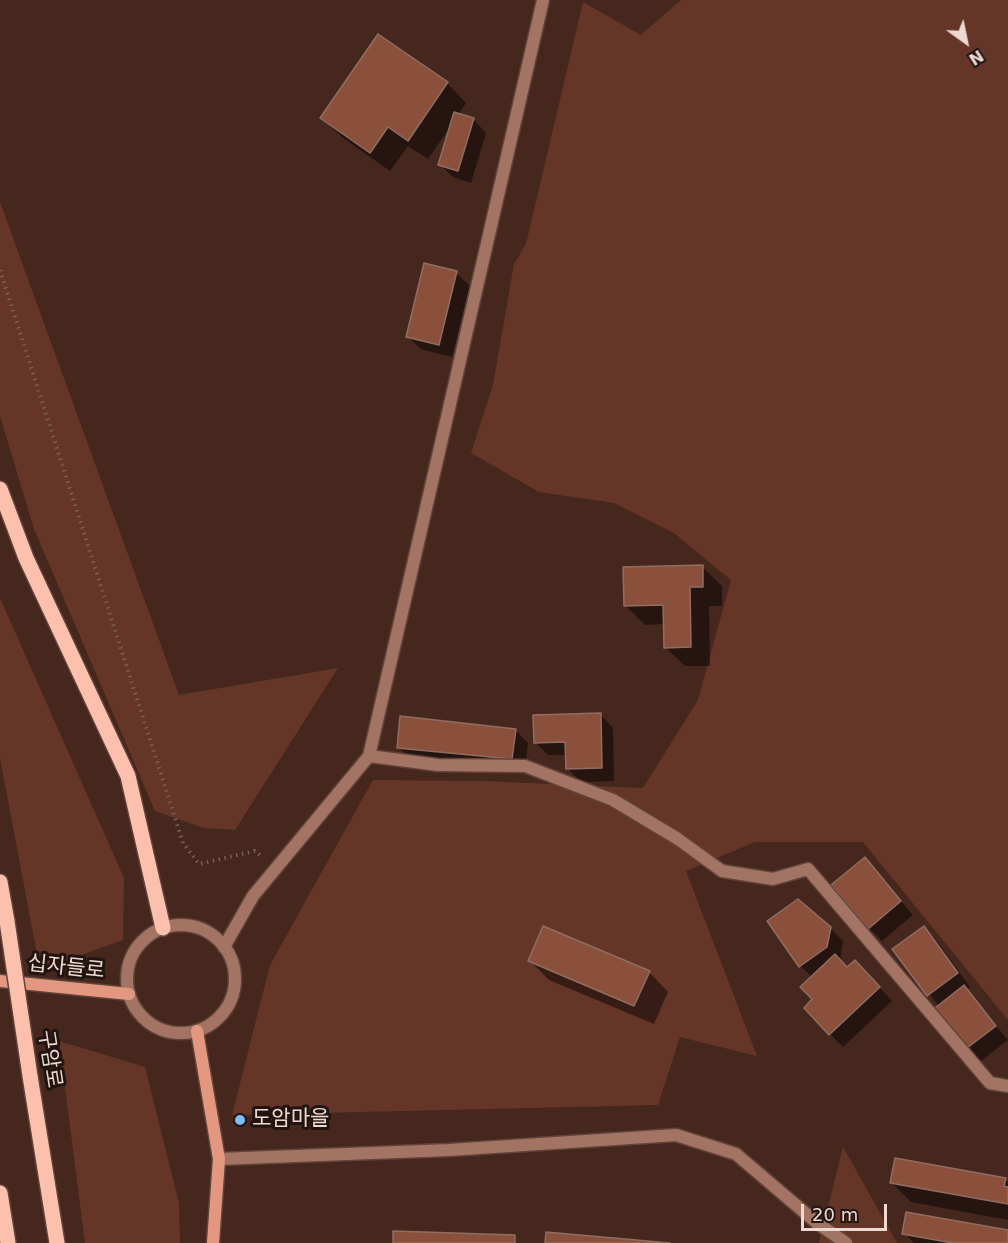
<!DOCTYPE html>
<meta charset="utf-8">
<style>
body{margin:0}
#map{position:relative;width:1008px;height:1243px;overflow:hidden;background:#46271e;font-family:"DejaVu Sans",sans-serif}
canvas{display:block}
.north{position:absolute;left:936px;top:12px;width:60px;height:60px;-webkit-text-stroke:4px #221410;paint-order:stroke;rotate:147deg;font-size:16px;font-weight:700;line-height:24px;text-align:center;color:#edd8d2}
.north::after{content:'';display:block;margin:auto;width:21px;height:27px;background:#edd8d2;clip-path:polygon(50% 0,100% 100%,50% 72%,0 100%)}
.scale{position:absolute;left:801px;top:1204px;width:86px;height:27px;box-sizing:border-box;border:3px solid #edd8d2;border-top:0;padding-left:8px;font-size:18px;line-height:21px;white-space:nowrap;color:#edd8d2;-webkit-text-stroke:4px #221410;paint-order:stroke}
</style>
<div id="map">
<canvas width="1008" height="1243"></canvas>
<div class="north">N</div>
<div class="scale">20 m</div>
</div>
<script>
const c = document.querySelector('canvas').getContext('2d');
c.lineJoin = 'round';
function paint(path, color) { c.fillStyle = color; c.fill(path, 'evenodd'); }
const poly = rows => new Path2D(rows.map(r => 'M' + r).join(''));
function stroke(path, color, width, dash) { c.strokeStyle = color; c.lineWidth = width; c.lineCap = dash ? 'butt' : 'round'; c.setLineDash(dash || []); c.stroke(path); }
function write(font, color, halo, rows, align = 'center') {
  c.font = font + ' "DejaVu Sans","Noto Sans KR",sans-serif'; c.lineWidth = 6; c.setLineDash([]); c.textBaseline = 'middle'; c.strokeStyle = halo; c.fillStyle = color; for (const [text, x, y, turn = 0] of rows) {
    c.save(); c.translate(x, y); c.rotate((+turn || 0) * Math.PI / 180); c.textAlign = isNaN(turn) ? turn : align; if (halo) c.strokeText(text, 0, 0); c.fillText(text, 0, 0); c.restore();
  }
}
paint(poly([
 [681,0,1008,0,1008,1020,863,842,755,842,686,871,757,1056,680,1037,658,1105,232,1115,270,965,373,780,481,781,643,788,698,700,731,580,674,533,614,503,539,492,471,453,493,385,514,264,526,244,583,2,641,35],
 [0,202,179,695,338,668,235,830,204,828,155,811,34,529,0,416],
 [0,598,124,878,123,940,40,970,0,758],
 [59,1041,145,1067,179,1203,180,1243,85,1243],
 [843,1147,897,1243,819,1243]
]), '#653627');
paint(poly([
 [379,36,447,83,466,103,458,115,473,119,486,133,471,183,453,177,439,164,450,127,428,159,408,146,390,171,342,137,322,118],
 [456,273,470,286,452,357,421,349,407,336],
 [702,567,722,586,722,606,709,606,710,666,685,666,665,647,665,624,645,625,625,605],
 [600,714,613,728,614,781,581,782,568,769,567,755,548,755,535,742],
 [515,730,528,743,525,772,411,760,398,747],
 [865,859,913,915,882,941,869,928],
 [830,928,843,941,840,961,848,969,868,975,892,1001,843,1047,830,1034,814,999,812,977,800,966],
 [924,928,937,941,970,987,966,990,1008,1040,981,1061,937,1008,939,1006,894,949],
 [530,961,649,972,668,992,654,1024,549,980],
 [1005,1179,1008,1182,1008,1220,911,1202,892,1183],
 [1008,1232,1008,1243,914,1243,904,1233]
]), '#0007');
const building = poly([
 [378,34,448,82,408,141,388,127,370,153,320,118,378,34],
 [454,112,474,118,458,171,438,165,454,112],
 [424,263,457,271,439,345,406,337,424,263],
 [703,565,703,587,690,587,691,647,664,648,663,605,624,606,623,567,703,565],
 [601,713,602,768,566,769,565,742,534,743,533,715,601,713],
 [400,716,516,729,512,759,397,748,400,716],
 [865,857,901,901,868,929,831,885,865,857],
 [798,899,831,927,827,947,799,967,767,921,798,899],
 [543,926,650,971,634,1006,528,961,543,926],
 [924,926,958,973,927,996,892,949,924,926],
 [835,954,847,967,855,960,880,987,829,1035,804,1008,812,999,800,987,835,954],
 [964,985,996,1026,967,1048,935,1008,964,985],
 [895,1158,1006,1178,1004,1186,1008,1187,1008,1204,890,1183,895,1158],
 [906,1212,1008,1230,1008,1243,953,1243,902,1234,906,1212],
 [393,1231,515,1235,515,1243,393,1243,393,1231],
 [546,1232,670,1243,545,1243,546,1232]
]);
paint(building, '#8b503c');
stroke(building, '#906d61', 1.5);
const service = poly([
 [219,1159,449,1150,676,1135,736,1154,817,1223,846,1243]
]);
const minor = poly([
 [369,756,438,765,525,766,613,800,678,839,722,871,773,879,808,869,990,1083,1008,1086],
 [224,947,253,896,369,756,543,0]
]);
const tertiary = poly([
 '127 979a54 54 0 1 1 108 0a54 54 0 1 1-108 0Z'
]);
const secondary = poly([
 [0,981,129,994],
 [197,1031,219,1159,213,1243]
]);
const primary = poly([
 [0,489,26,558,128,776,163,928],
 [0,882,7,921],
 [30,1076,57,1243],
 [0,1193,8,1243]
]);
stroke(service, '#61433b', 15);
stroke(minor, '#61433b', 15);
stroke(tertiary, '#61433b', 15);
stroke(secondary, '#61433b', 15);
stroke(primary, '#61433b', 18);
stroke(poly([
 [0,270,183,843,199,864,255,851,262,857]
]), '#7a5e56', 4, [1.5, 4.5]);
stroke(service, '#a37363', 12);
stroke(minor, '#a37363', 12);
stroke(tertiary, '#a37363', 12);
stroke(secondary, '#e4977f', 12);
stroke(primary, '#fcc0ad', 15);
const primaryBridge = poly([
 [7,921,30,1076]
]);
stroke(primaryBridge, '#61433b', 18, []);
stroke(primaryBridge, '#fcc0ad', 15);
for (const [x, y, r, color] of [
 [240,1120,6,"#7fbdf9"]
]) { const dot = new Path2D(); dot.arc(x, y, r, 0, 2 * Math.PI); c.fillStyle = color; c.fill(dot); stroke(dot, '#221410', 2); }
write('21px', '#edd8d2', '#221410', [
 ["십자들로",66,968,6],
 ["구암로",49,1059,81]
]);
write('21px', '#edd8d2', '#221410', [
 ["도암마을",252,1120]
], 'left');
</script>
